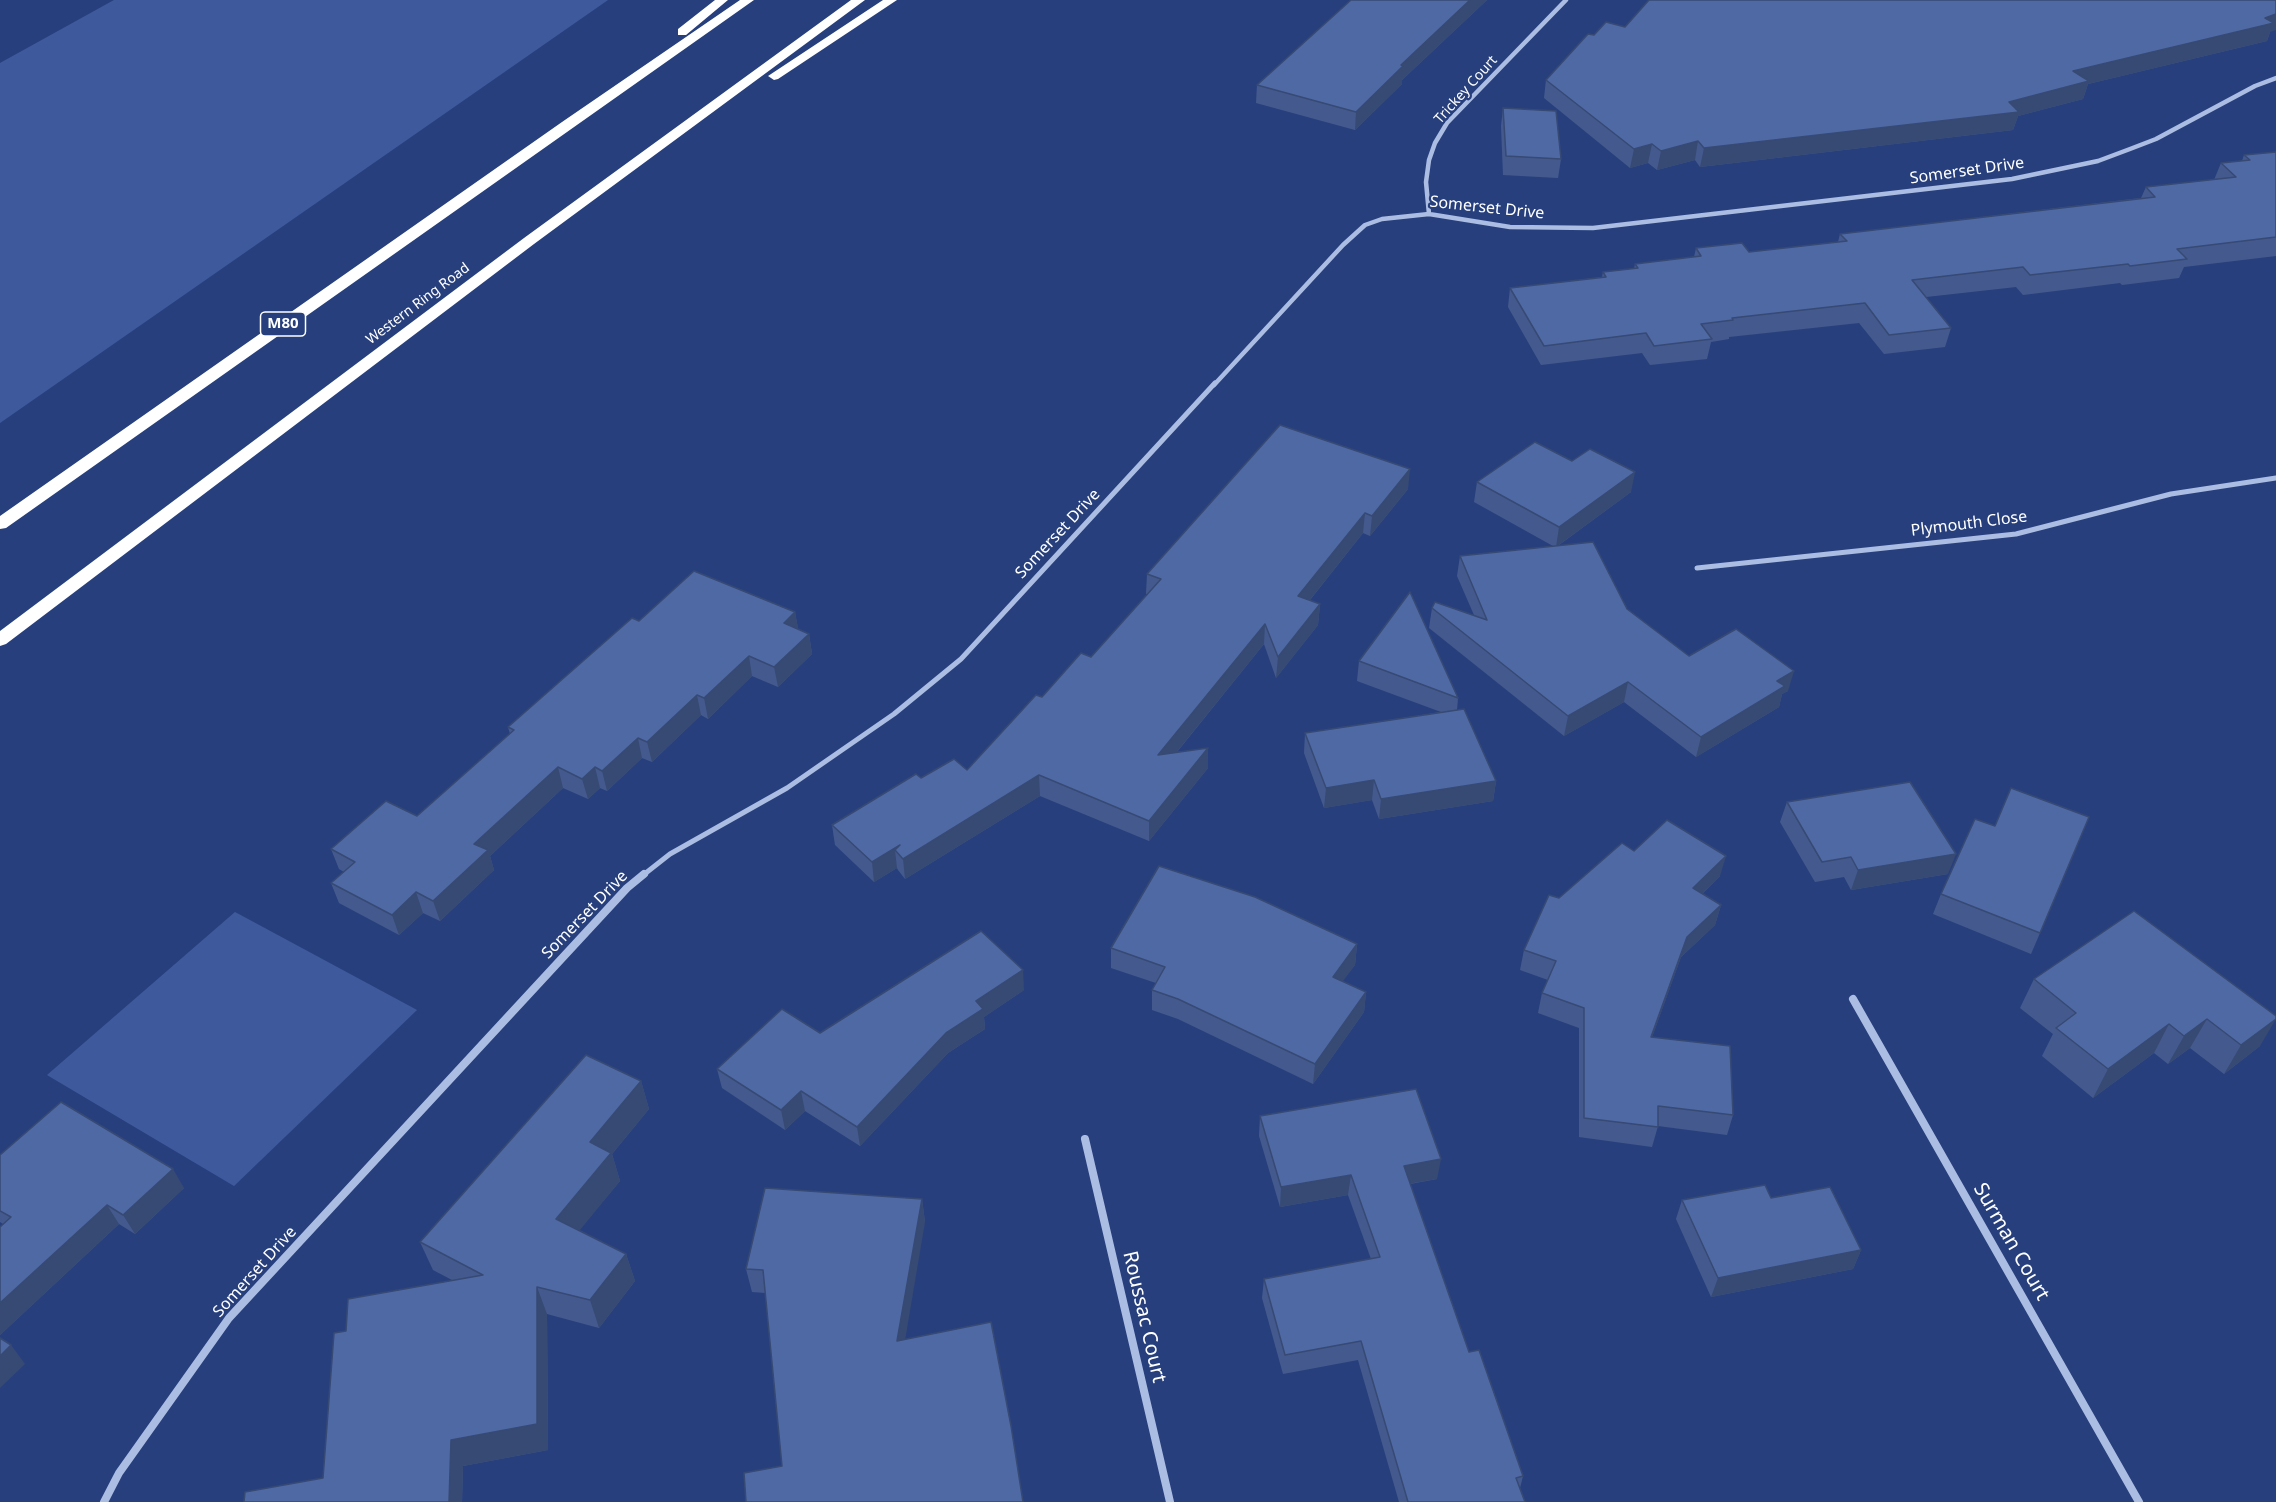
<!DOCTYPE html>
<style>
body{margin:0}
canvas{display:block;background:#27407d}
</style>
<canvas width="2276" height="1502"></canvas>
<script>
const c = document.querySelector('canvas').getContext('2d');
c.lineJoin = 'round';
function paint(path, color) { c.fillStyle = color; c.fill(path, 'evenodd'); }
const poly = rows => new Path2D(rows.map(r => 'M' + r).join(''));
function stroke(path, color, width, dash) { c.strokeStyle = color; c.lineWidth = width; c.lineCap = dash ? 'butt' : 'round'; c.setLineDash(dash || []); c.stroke(path); }
function write(font, color, halo, rows, align = 'center') {
  c.font = font + ' "Noto Sans",sans-serif'; c.lineWidth = 4.5; c.setLineDash([]); c.textBaseline = 'middle'; c.strokeStyle = halo; c.fillStyle = color; for (const [text, x, y, turn = 0] of rows) {
    c.save(); c.translate(x, y); c.rotate((+turn || 0) * Math.PI / 180); c.textAlign = isNaN(turn) ? turn : align; if (halo) c.strokeText(text, 0, 0); c.fillText(text, 0, 0); c.restore();
  }
}
paint(poly([
 [114,0,608,0,0,423,0,63],
 [235,912,417,1010,234,1186,47,1075]
]), '#3f5a9c');
stroke(poly([
 [1429,214,1426,182,1429,160,1435,143,1447,123,1566,0],
 [1214,385,1343,245,1365,225,1382,219,1429,214,1510,227,1593,228,2012,179,2098,161,2130,149,2156,139,2255,86,2276,78]
]), '#acbde4', 4.5);
stroke(poly([
 [1697,568,2016,534,2171,494,2276,478],
 [642,876,670,854,787,788,894,714,961,659,1215,383]
]), '#acbde4', 5);
stroke(poly([
 [1853,999,2139,1502],
 [1085,1139,1170,1502],
 [104,1502,119,1473,229,1318,627,888,644,874]
]), '#acbde4', 8);
paint(poly([
 [715,0,728,0,686,35,678,35,678,29,715,0],
 [740,0,754,0,6,528,0,529,0,516,562,122,740,0],
 [851,0,865,0,534,244,6,644,0,646,0,631,524,238,851,0],
 [883,0,897,0,778,79,774,80,768,76,883,0]
]), '#fff');
paint(poly([
 [1351,0,1487,0,1402,80,1402,84,1355,130,1256,103,1257,85],
 [1625,27,2270,32,2267,41,2088,84,2083,99,2018,116,2013,130,1700,167,1695,160,1657,170,1648,163,1630,168,1544,98,1546,80,1594,35],
 [1503,108,1561,159,1558,178,1503,175,1501,126],
 [2276,152,2276,256,2184,267,2179,278,2122,285,2120,283,2023,295,2016,287,1926,297,1951,328,1945,347,1884,354,1859,323,1729,337,1729,339,1711,342,1707,359,1650,365,1642,353,1541,365,1508,307,1510,288,1602,277,1603,272,1634,269,1635,264,1694,257,1696,248,1749,252,1838,242,1840,234,2141,198,2146,187,2214,180,2221,163,2242,161,2244,155],
 [1572,461,1631,492,1559,545,1627,609,1689,656,1788,691,1782,694,1779,707,1696,757,1624,702,1564,736,1429,628,1432,608,1474,615,1457,576,1460,556,1553,546,1474,502,1477,482],
 [1408,489,1370,536,1363,533,1310,600,1320,604,1318,625,1276,678,1264,644,1177,752,1208,748,1208,768,1149,841,1040,796,905,879,898,870,897,868,874,882,835,845,832,825,921,778,967,770,1042,697,1091,657,1148,594,1146,594,1147,574],
 [795,612,798,629,809,634,812,654,778,687,752,676,708,719,701,715,652,762,642,758,607,791,600,788,588,799,563,788,490,856,494,870,440,921,423,913,399,935,339,903,331,883,344,872,339,869,331,849,417,816,510,734,508,727,639,621],
 [1359,661,1458,698,1457,710,1496,781,1493,801,1379,819,1372,800,1324,808,1304,753,1305,733,1441,712,1357,681],
 [1787,802,1948,874,1851,890,1844,877,1815,882,1780,822],
 [1634,851,1720,876,1702,894,1721,905,1715,925,1681,957,1652,1037,1733,1115,1727,1135,1658,1126,1652,1147,1579,1137,1579,1028,1538,1013,1542,993,1548,980,1520,970,1524,950,1559,898],
 [1941,894,2040,933,2031,954,1933,914],
 [2134,911,2260,1046,2224,1074,2190,1048,2168,1064,2154,1053,2093,1098,2042,1056,2053,1034,2020,1008,2034,979],
 [1357,944,1355,965,1342,981,1366,992,1364,1012,1313,1084,1178,1019,1152,1010,1152,990,1156,983,1111,968,1111,948],
 [1024,990,984,1017,985,1029,948,1053,860,1146,805,1111,785,1130,722,1088,717,1069,820,1033],
 [641,1081,649,1109,612,1154,620,1181,579,1230,626,1254,635,1281,599,1328,547,1314,548,1450,463,1466,462,1502,244,1502,323,1478,346,1331,452,1280,433,1270,420,1242],
 [1260,1116,1437,1179,1410,1184,1469,1352,1523,1476,1520,1488,1525,1502,1399,1502,1358,1360,1283,1374,1262,1298,1264,1279,1371,1259,1348,1195,1280,1207,1259,1136],
 [0,1155,184,1188,135,1234,119,1224,0,1335,0,1227,3,1224,0,1222],
 [1771,1198,1861,1250,1853,1269,1711,1297,1676,1219,1682,1200],
 [922,1199,925,1222,766,1293,752,1292,746,1269]
]), '#445a8e');
paint(poly([
 [1470,0,1487,0,1402,80,1402,84,1355,130,1356,112,1401,65],
 [2276,14,2276,30,2270,32,2267,41,2088,84,2083,99,2018,116,2013,130,1700,167,1704,148,2009,102,2073,71],
 [1698,141,1695,160,1657,170,1661,151],
 [1652,144,1648,163,1630,168,1634,149],
 [1410,469,1408,489,1370,536,1372,516],
 [1635,472,1631,492,1556,547,1559,527],
 [1365,513,1363,533,1297,616,1298,596],
 [1320,604,1318,625,1276,678,1278,657],
 [795,612,799,633,784,623],
 [1265,624,1264,644,1158,775,1158,755],
 [809,634,812,654,778,687,774,667],
 [749,656,752,676,708,719,704,698],
 [1794,671,1788,691,1782,694,1779,707,1696,757,1701,737,1777,681],
 [1628,682,1624,702,1564,736,1568,716],
 [697,695,701,715,652,762,647,742],
 [638,738,642,758,607,791,602,771],
 [1208,748,1208,768,1149,841,1149,821],
 [558,767,563,788,490,856,494,870,440,921,433,901,474,844],
 [595,767,600,788,588,799,582,779],
 [1039,775,1040,796,905,879,903,859],
 [1374,780,1372,800,1324,808,1326,788],
 [1496,781,1493,801,1379,819,1381,799],
 [900,845,895,850,897,868,874,882,872,862],
 [1956,854,1948,874,1851,890,1858,870],
 [1726,856,1720,876,1687,908,1693,888],
 [416,892,423,913,399,935,392,915],
 [1721,905,1715,925,1681,957,1645,1057,1651,1037,1687,937],
 [1357,944,1355,965,1331,997,1333,977],
 [1023,970,1024,990,984,1017,985,1029,948,1053,860,1146,857,1127,976,1001],
 [1366,992,1364,1012,1313,1084,1315,1064],
 [2207,1019,2190,1048,2168,1064,2184,1036],
 [2276,1019,2260,1046,2224,1074,2241,1045],
 [2169,1024,2154,1053,2093,1098,2108,1069],
 [641,1081,649,1109,612,1154,620,1181,566,1247,556,1219,590,1142],
 [801,1091,805,1111,785,1130,781,1110],
 [1441,1159,1437,1179,1401,1185,1404,1166],
 [173,1169,184,1188,135,1234,123,1215],
 [1351,1175,1348,1195,1280,1207,1281,1187],
 [922,1199,925,1222,901,1364,897,1341],
 [107,1205,119,1224,0,1335,0,1303],
 [1861,1250,1853,1269,1711,1297,1718,1278],
 [626,1254,635,1281,599,1328,590,1300],
 [537,1287,547,1314,548,1450,463,1466,462,1502,449,1502,451,1440],
 [11,1345,25,1364,0,1388,0,1356]
]), '#374a74');
const building = poly([
 [1351,0,1470,0,1401,65,1403,66,1356,112,1257,85,1351,0],
 [1649,0,2276,0,2276,14,2265,18,2274,23,2073,71,2089,81,2009,102,2019,112,1704,148,1698,141,1661,151,1652,144,1634,149,1546,80,1588,34,1594,35,1606,22,1625,27,1649,0],
 [1503,108,1556,111,1561,159,1506,156,1503,108],
 [2276,152,2276,237,2177,249,2187,259,2130,266,2128,264,2030,275,2023,267,1912,280,1951,328,1889,335,1865,303,1732,318,1733,320,1701,324,1712,339,1654,346,1646,333,1544,346,1510,288,1606,277,1603,272,1638,268,1635,264,1701,256,1696,248,1742,243,1749,252,1847,241,1840,234,2155,197,2146,187,2236,177,2221,163,2250,160,2244,155,2276,152],
 [1280,425,1410,469,1372,516,1365,513,1298,596,1320,604,1278,657,1265,624,1158,755,1208,748,1149,821,1039,775,903,859,895,850,900,845,872,862,832,825,916,774,921,778,954,759,967,770,1036,695,1042,697,1081,653,1091,657,1161,579,1147,574,1280,425],
 [1535,442,1572,461,1590,449,1635,472,1559,527,1477,482,1535,442],
 [1593,542,1627,609,1689,656,1736,629,1794,671,1777,681,1785,686,1701,737,1628,682,1568,716,1432,608,1435,602,1487,620,1460,556,1593,542],
 [694,571,795,612,784,623,809,634,774,667,749,656,704,698,697,695,647,742,638,738,602,771,595,767,582,779,558,767,474,844,488,850,433,901,416,892,392,915,331,883,355,862,331,849,386,801,417,816,514,730,508,727,632,618,639,621,694,571],
 [1410,592,1458,698,1359,661,1410,592],
 [1464,709,1496,781,1381,799,1374,780,1326,788,1305,733,1464,709],
 [1910,782,1956,854,1858,870,1851,857,1822,862,1787,802,1910,782],
 [2011,788,2089,817,2040,933,1941,894,1975,819,1995,826,2011,788],
 [1667,820,1726,856,1693,888,1721,905,1687,937,1651,1037,1730,1046,1733,1115,1658,1106,1658,1127,1584,1118,1584,1008,1542,993,1556,961,1524,950,1549,895,1559,898,1622,843,1634,851,1667,820],
 [1159,866,1255,897,1357,944,1333,977,1366,992,1315,1064,1178,999,1152,990,1165,967,1111,948,1159,866],
 [2134,911,2276,1016,2276,1019,2241,1045,2207,1019,2184,1036,2169,1024,2108,1069,2056,1028,2076,1013,2034,979,2134,911],
 [981,931,1023,970,976,1001,983,1009,946,1033,857,1127,801,1091,781,1110,717,1069,782,1009,820,1033,981,931],
 [586,1055,641,1081,590,1142,611,1153,556,1219,626,1254,590,1300,537,1287,537,1424,451,1440,449,1502,244,1502,245,1492,323,1478,334,1333,346,1331,348,1299,483,1275,420,1242,586,1055],
 [1416,1089,1441,1159,1404,1166,1469,1352,1479,1350,1523,1476,1516,1478,1525,1502,1408,1502,1361,1341,1285,1355,1264,1279,1380,1257,1351,1175,1281,1187,1260,1116,1416,1089],
 [61,1102,173,1169,123,1215,107,1205,0,1303,0,1227,11,1217,0,1211,0,1155,61,1102],
 [1765,1185,1771,1198,1830,1187,1861,1250,1718,1278,1682,1200,1765,1185],
 [765,1188,922,1199,897,1341,991,1322,1011,1426,1023,1502,746,1502,744,1473,782,1466,763,1270,746,1269,765,1188],
 [0,1338,11,1345,0,1356,0,1338]
]);
paint(building, '#4f69a5');
stroke(building, '#374a74', 1.5);
write('14px', '#fff', '#27407d', [
 ["Trickey Court",1466,90,-48],
 ["Western Ring Road",418,304,-37]
]);
for (const [x, y, w] of [
 [283,324,45]
]) { const box = new Path2D(); box.roundRect(x - w / 2, y - 12, w, 24, 4.5); c.fillStyle = '#27407d'; c.fill(box); stroke(box, '#fff', 1.5); }
write('bold 15px', '#fff', null, [
 ["M80",283,324]
]);
write('16px', '#fff', '#27407d', [
 ["Somerset Drive",1967,171,-8],
 ["Somerset Drive",1487,208,6],
 ["Plymouth Close",1969,524,-7],
 ["Somerset Drive",1058,534,-47],
 ["Somerset Drive",585,915,-46],
 ["Somerset Drive",255,1272,-48]
]);
write('20px', '#fff', '#27407d', [
 ["Surman Court",2011,1242,60],
 ["Roussac Court",1144,1317,77]
]);
</script>
